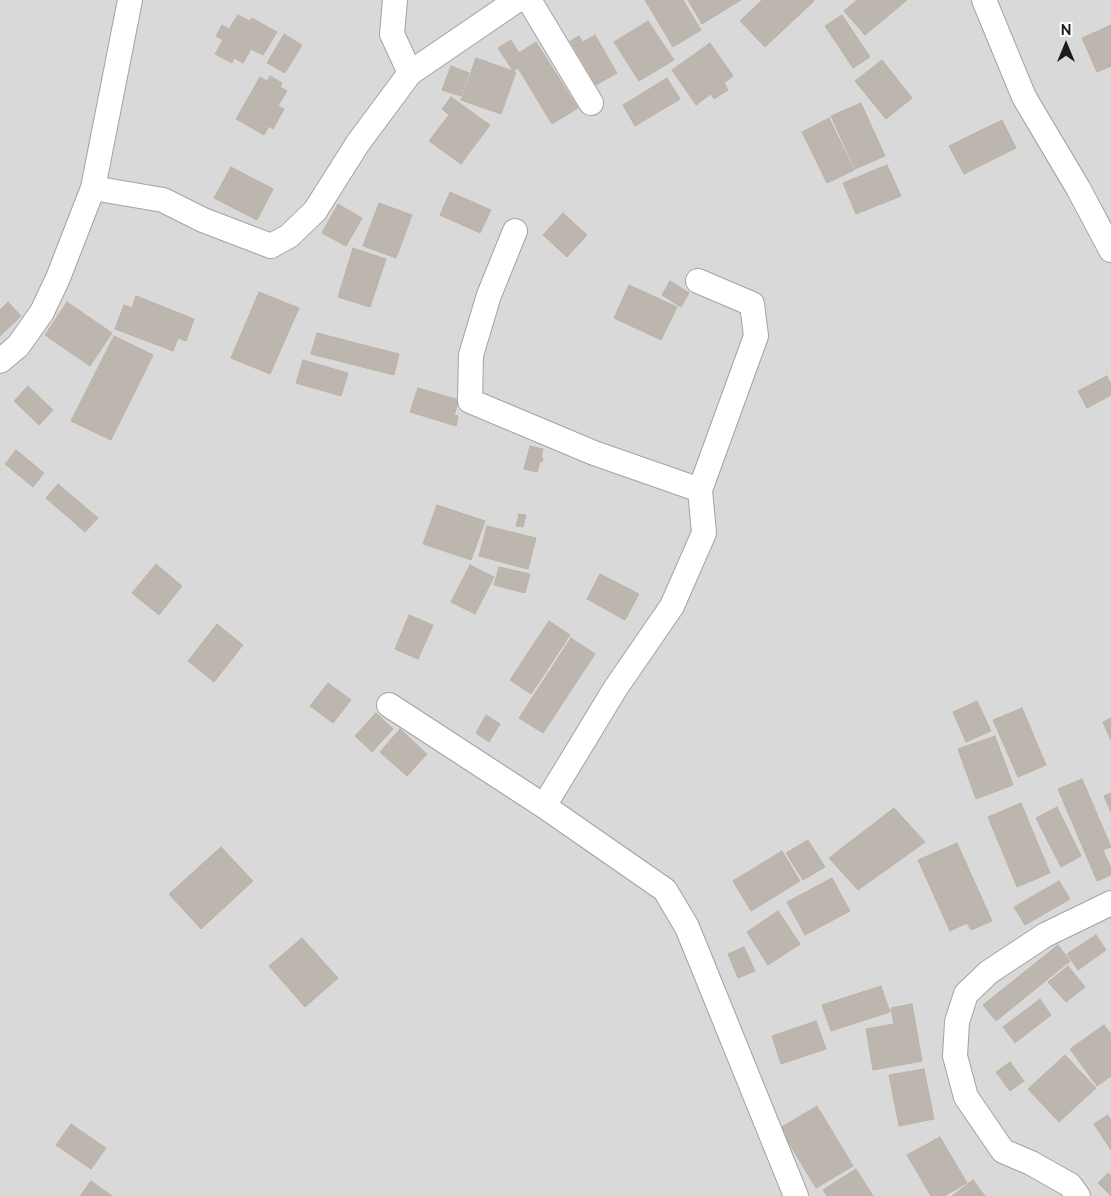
<!DOCTYPE html>
<style>
body{margin:0}
#map{position:relative;width:1111px;height:1196px;overflow:hidden;background:#edeae2;font-family:Raleway,sans-serif}
canvas{display:block}
.north{position:absolute;left:1041px;top:20px;width:50px;height:50px;-webkit-text-stroke:4px #fff;paint-order:stroke;rotate:0deg;font-size:14px;font-weight:700;line-height:20px;text-align:center;color:#1c1c1c}
.north::after{content:'';display:block;margin:auto;width:18px;height:22px;background:#1c1c1c;clip-path:polygon(50% 0,100% 100%,50% 72%,0 100%)}
</style>
<div id="map">
<canvas width="1111" height="1196"></canvas>
<div class="north">N</div>
</div>
<script>
const c = document.querySelector('canvas').getContext('2d');
c.lineJoin = 'round';
function paint(path, color) { c.fillStyle = color; c.fill(path, 'evenodd'); }
const poly = rows => new Path2D(rows.map(r => 'M' + r).join(''));
function stroke(path, color, width, dash) { c.strokeStyle = color; c.lineWidth = width; c.lineCap = dash ? 'butt' : 'round'; c.setLineDash(dash || []); c.stroke(path); }
paint(poly([
 [0,0,1111,0,1111,1196,0,1196]
]), '#dad9d9');
const building = poly([
 [645,0,683,0,701,30,673,47,645,0],
 [688,0,741,0,702,24,688,0],
 [762,0,812,0,814,1,765,47,740,21,762,0],
 [857,0,907,0,865,35,844,11,857,0],
 [238,15,250,21,252,18,277,32,263,55,251,49,243,63,234,58,232,63,215,54,223,40,216,36,222,25,229,29,238,15],
 [842,15,870,57,853,68,825,26,842,15],
 [648,21,674,60,639,81,614,42,648,21],
 [1111,25,1111,66,1097,72,1082,38,1111,25],
 [284,34,302,45,285,73,267,63,284,34],
 [595,35,617,73,596,85,570,41,579,36,583,42,595,35],
 [511,40,519,53,536,42,578,108,552,124,518,68,513,71,498,48,511,40],
 [710,43,733,76,724,83,728,90,714,99,711,94,696,105,672,70,710,43],
 [476,58,516,72,501,114,461,100,476,58],
 [882,60,912,98,886,119,855,81,882,60],
 [451,66,469,73,461,96,442,90,451,66],
 [270,76,282,83,280,87,287,91,278,106,284,109,273,129,269,126,264,135,236,119,260,77,267,81,270,76],
 [667,78,680,99,635,126,623,105,667,78],
 [451,97,490,125,461,164,429,141,449,115,442,109,451,97],
 [861,103,885,156,855,169,831,116,861,103],
 [829,118,854,170,827,183,802,132,829,118],
 [1002,120,1016,148,964,174,949,146,1002,120],
 [887,165,901,196,856,214,843,183,887,165],
 [231,167,273,189,257,220,214,198,231,167],
 [450,192,491,210,480,233,440,215,450,192],
 [379,203,412,215,396,258,363,246,379,203],
 [338,204,362,218,346,246,322,233,338,204],
 [563,213,587,235,567,257,543,235,563,213],
 [353,248,386,259,370,307,338,297,353,248],
 [670,281,689,293,681,307,662,295,670,281],
 [629,285,677,307,661,340,614,318,629,285],
 [259,292,299,308,270,374,231,358,259,292],
 [136,296,194,319,186,341,178,338,173,351,115,329,124,305,132,308,136,296],
 [8,302,21,316,0,336,0,310,8,302],
 [67,302,112,333,90,366,45,335,67,302],
 [317,333,399,354,394,375,311,354,317,333],
 [114,336,153,355,111,440,71,421,114,336],
 [303,360,348,373,341,396,296,383,303,360],
 [1107,376,1111,384,1111,395,1087,408,1078,391,1107,376],
 [28,386,53,410,39,425,14,401,28,386],
 [418,388,459,400,454,415,458,416,456,426,410,412,418,388],
 [530,446,543,449,541,457,543,458,542,462,540,461,537,472,524,469,530,446],
 [16,450,44,473,33,487,5,464,16,450],
 [58,484,98,518,85,532,46,498,58,484],
 [437,505,485,521,471,560,423,544,437,505],
 [519,514,526,515,523,527,516,526,519,514],
 [487,526,536,538,528,569,479,556,487,526],
 [156,564,182,586,159,615,132,593,156,564],
 [470,565,494,577,475,614,451,602,470,565],
 [499,567,530,574,525,593,494,585,499,567],
 [600,574,639,594,625,620,587,599,600,574],
 [409,615,433,625,418,659,395,649,409,615],
 [549,621,570,635,531,694,510,680,549,621],
 [217,624,243,645,214,682,188,661,217,624],
 [571,638,595,654,543,733,519,718,571,638],
 [328,683,351,700,333,723,310,706,328,683],
 [977,701,991,731,966,742,953,712,977,701],
 [1022,708,1046,765,1018,777,993,720,1022,708],
 [376,713,393,729,372,752,355,736,376,713],
 [486,715,500,724,489,742,476,733,486,715],
 [1111,718,1111,740,1103,722,1111,718],
 [400,729,427,754,407,776,380,752,400,729],
 [995,736,1013,785,976,799,958,749,995,736],
 [1082,779,1111,847,1103,850,1111,868,1111,875,1097,881,1058,789,1082,779],
 [1111,793,1111,812,1104,796,1111,793],
 [1021,803,1050,873,1017,887,988,817,1021,803],
 [1057,807,1081,856,1061,867,1036,818,1057,807],
 [894,808,925,842,858,890,829,858,894,808],
 [808,840,825,867,803,880,786,853,808,840],
 [957,843,992,921,971,930,967,923,950,931,918,860,957,843],
 [221,847,253,881,201,929,169,894,221,847],
 [782,851,800,881,751,911,733,881,782,851],
 [832,878,850,911,805,935,787,902,832,878],
 [1059,881,1070,899,1025,925,1014,907,1059,881],
 [778,911,800,944,768,965,747,932,778,911],
 [1096,935,1106,950,1078,970,1067,954,1096,935],
 [302,938,338,978,305,1007,269,966,302,938],
 [1058,945,1070,961,996,1021,983,1005,1058,945],
 [744,947,755,971,738,978,728,954,744,947],
 [1068,966,1085,987,1066,1002,1048,982,1068,966],
 [881,986,890,1012,831,1031,822,1005,881,986],
 [1040,999,1051,1015,1015,1043,1003,1027,1040,999],
 [912,1004,922,1061,873,1070,866,1029,894,1024,891,1008,912,1004],
 [816,1021,826,1049,781,1064,772,1036,816,1021],
 [1104,1025,1111,1034,1111,1076,1097,1086,1070,1049,1104,1025],
 [1065,1055,1096,1088,1059,1122,1028,1089,1065,1055],
 [1010,1062,1024,1081,1010,1091,996,1072,1010,1062],
 [924,1069,934,1119,899,1126,889,1075,924,1069],
 [817,1106,853,1166,816,1188,780,1128,817,1106],
 [1108,1115,1111,1121,1111,1150,1094,1124,1108,1115],
 [71,1124,106,1148,91,1169,56,1145,71,1124],
 [940,1137,967,1183,944,1196,931,1196,907,1155,940,1137],
 [856,1169,873,1196,827,1196,823,1190,856,1169],
 [1108,1173,1111,1176,1111,1196,1098,1183,1108,1173],
 [973,1180,985,1196,952,1196,973,1180],
 [91,1181,112,1196,80,1196,91,1181]
]);
paint(building, '#bdb6af');
stroke(building, '#bdb2a6', 1);
const minor = poly([
 [395,0,392,34,410,73],
 [529,0,591,103],
 [984,0,1024,97,1078,188,1111,250],
 [93,188,130,0],
 [515,231,489,295,471,355,470,401,594,453,700,490,704,533,672,606,615,689,544,806],
 [698,281,752,304,756,336,700,490],
 [0,361,18,346,42,312,58,278,93,188,163,200,203,220,271,246,289,236,315,211,358,143,410,73,517,0],
 [389,705,544,806,665,890,687,927,796,1196],
 [1078,1196,1070,1185,1031,1163,1003,1151,966,1097,955,1056,957,1022,966,994,989,972,1045,935,1111,903]
]);
stroke(minor, '#a3a3a3', 26);
stroke(minor, '#fff', 24);
</script>
